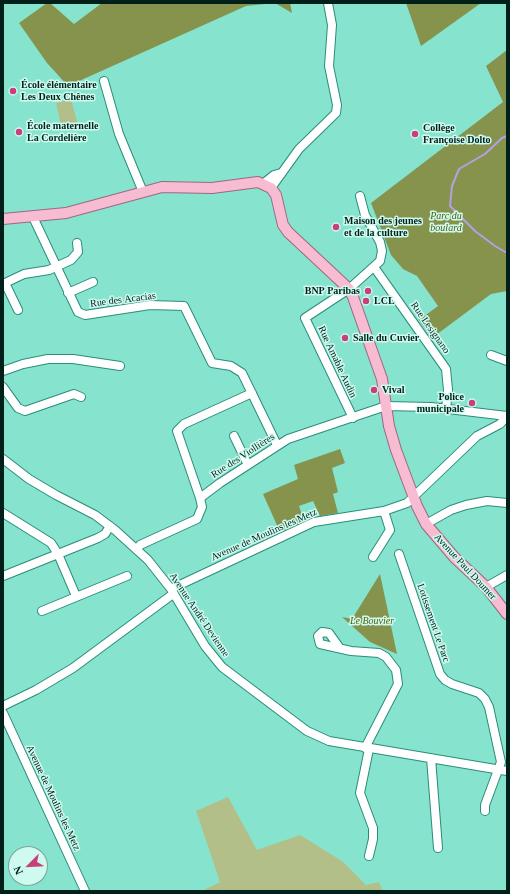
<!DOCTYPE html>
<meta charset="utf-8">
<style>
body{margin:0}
#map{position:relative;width:510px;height:894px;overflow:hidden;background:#86e3ce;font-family:"Times New Roman",serif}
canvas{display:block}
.frame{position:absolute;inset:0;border:4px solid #02201a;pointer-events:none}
.north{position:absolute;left:8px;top:846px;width:40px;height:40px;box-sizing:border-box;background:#cefaef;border:1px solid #7ca39a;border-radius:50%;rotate:246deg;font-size:11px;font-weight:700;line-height:16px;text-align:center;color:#02201a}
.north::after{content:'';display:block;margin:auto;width:14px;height:18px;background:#c83f7a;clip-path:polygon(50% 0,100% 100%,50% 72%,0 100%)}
</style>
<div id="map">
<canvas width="510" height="894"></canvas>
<div class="frame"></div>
<div class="north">N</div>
</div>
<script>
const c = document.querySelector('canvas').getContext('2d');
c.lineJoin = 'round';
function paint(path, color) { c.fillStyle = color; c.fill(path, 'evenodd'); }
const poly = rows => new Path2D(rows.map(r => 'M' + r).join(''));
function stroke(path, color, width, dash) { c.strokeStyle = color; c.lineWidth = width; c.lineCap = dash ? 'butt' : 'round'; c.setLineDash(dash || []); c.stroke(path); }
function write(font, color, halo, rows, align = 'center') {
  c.font = font + ' "Times New Roman",serif'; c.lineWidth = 3; c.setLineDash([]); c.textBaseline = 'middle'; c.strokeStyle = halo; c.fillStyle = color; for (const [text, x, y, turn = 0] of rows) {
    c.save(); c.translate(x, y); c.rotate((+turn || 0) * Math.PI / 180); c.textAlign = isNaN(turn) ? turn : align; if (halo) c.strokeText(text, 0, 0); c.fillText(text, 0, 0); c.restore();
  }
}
paint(poly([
 [71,99,78,125,62,129,56,103],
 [228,797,257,850,300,835,342,861,366,885,379,882,383,891,202,891,220,882,196,811]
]), '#b3bf88');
paint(poly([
 [47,3,50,3,74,24,102,3,290,3,292,13,275,3,246,6,68,86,47,63,19,23],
 [406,3,481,3,421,46],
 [507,50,507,291,491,294,432,338,419,320,438,306,417,276,403,269,391,255,371,203,503,102,486,66],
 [340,449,345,463,332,468,338,492,333,494,338,513,320,516,313,501,299,506,304,521,280,532,263,494,298,479,294,465],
 [380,574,397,654,370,642,342,617,352,619]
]), '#86934c');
stroke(poly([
 [507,136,502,138,485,154,459,169,452,186,450,206,475,231,495,246,507,253]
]), '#b4a0e3', 2);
const minor = poly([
 [104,81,119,134,143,192],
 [264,183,274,175,281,173],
 [271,188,299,149,336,113,337,105,329,66,332,25,328,3],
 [33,217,78,312,85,315,150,305,184,306,212,363,231,366,242,373,277,445],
 [374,267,446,369,448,390,446,409],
 [5,283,18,310],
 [3,284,24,274,49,270,71,260,78,252,77,243],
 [68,293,93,282],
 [491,355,507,361],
 [3,371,23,364,48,359,73,359,120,366],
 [3,387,18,408,25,411,74,394,81,397],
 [353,418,305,318,349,289,380,261,382,251,380,242,365,215,360,196],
 [234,436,248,465],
 [3,459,29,479,56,495,95,515,115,530,148,560,171,589,205,646,222,667,307,731,329,741,507,771],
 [200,498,177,431,184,424,252,393],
 [3,513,51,543,58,554,76,596],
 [426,524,451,510,466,505,487,501,507,503],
 [137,550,140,545,197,519,202,507,200,498,220,483,288,439,386,406,431,407,507,416],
 [399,554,440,674,445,680,452,684,479,693,485,699,489,707,501,762,485,805,485,811],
 [373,557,390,530,384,511],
 [3,576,98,538,105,534,110,526],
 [486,587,507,575],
 [171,589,314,522,384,511,407,503,477,436,500,424,507,416],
 [42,611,127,576],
 [339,647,329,633,322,632,318,636,320,644,351,651,379,653,386,657,396,670,398,684,365,748],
 [3,706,36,690,73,668,173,594],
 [3,713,85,891],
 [431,758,438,848],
 [369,856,373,839,373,828,360,793,369,749]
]);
const major = poly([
 [3,219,66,213,162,187,212,188,258,182,271,188,276,195,283,225,288,232,349,289,353,297,382,379,389,426,396,450,417,506,426,524,454,557,486,587,507,614]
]);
stroke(minor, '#2a8d7b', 10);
stroke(major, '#9d687d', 12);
stroke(minor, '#fff', 8);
stroke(major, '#f7bcd1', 10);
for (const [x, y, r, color] of [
 [13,91,4,"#c83f7a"],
 [19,132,4,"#c83f7a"],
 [415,134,4,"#c83f7a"],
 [336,227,4,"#c83f7a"],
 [368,291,4,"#c83f7a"],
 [366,301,4,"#c83f7a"],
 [345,338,4,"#c83f7a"],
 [374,390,4,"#c83f7a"],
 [472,403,4,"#c83f7a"]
]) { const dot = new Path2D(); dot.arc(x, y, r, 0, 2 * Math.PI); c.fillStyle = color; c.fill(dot); stroke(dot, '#cefaef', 1.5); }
write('bold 10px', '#02201a', '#cefaef', [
 ["École élémentaire",21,85],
 ["Les Deux Chênes",21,97],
 ["École maternelle",27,126],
 ["La Cordelière",27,138],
 ["Collège",423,128],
 ["Françoise Dolto",423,140],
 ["Maison des jeunes",344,221],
 ["et de la culture",344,233],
 ["BNP Paribas",360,291,"right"],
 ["LCL",374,301],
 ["Salle du Cuvier",353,338],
 ["Vival",382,390],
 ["Police",464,397,"right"],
 ["municipale",464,409,"right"]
], 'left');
write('italic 10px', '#535f0a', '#cefaef', [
 ["Parc du",446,216],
 ["boulard",446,228],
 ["Le Bouvier",372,621]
]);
write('10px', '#02201a', '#cefaef', [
 ["Rue des Acacias",123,300,-7],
 ["Rue Lesignano",430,328,55],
 ["Rue Amable Audin",337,362,65],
 ["Rue des Viollières",243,456,-33],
 ["Avenue de Moulins les Metz",264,535,-24],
 ["Avenue Paul Doumer",465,567,47],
 ["Avenue André Devienne",199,615,56],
 ["Lotissement Le Parc",433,623,71],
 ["Avenue de Moulins les Metz",53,798,65]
]);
</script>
